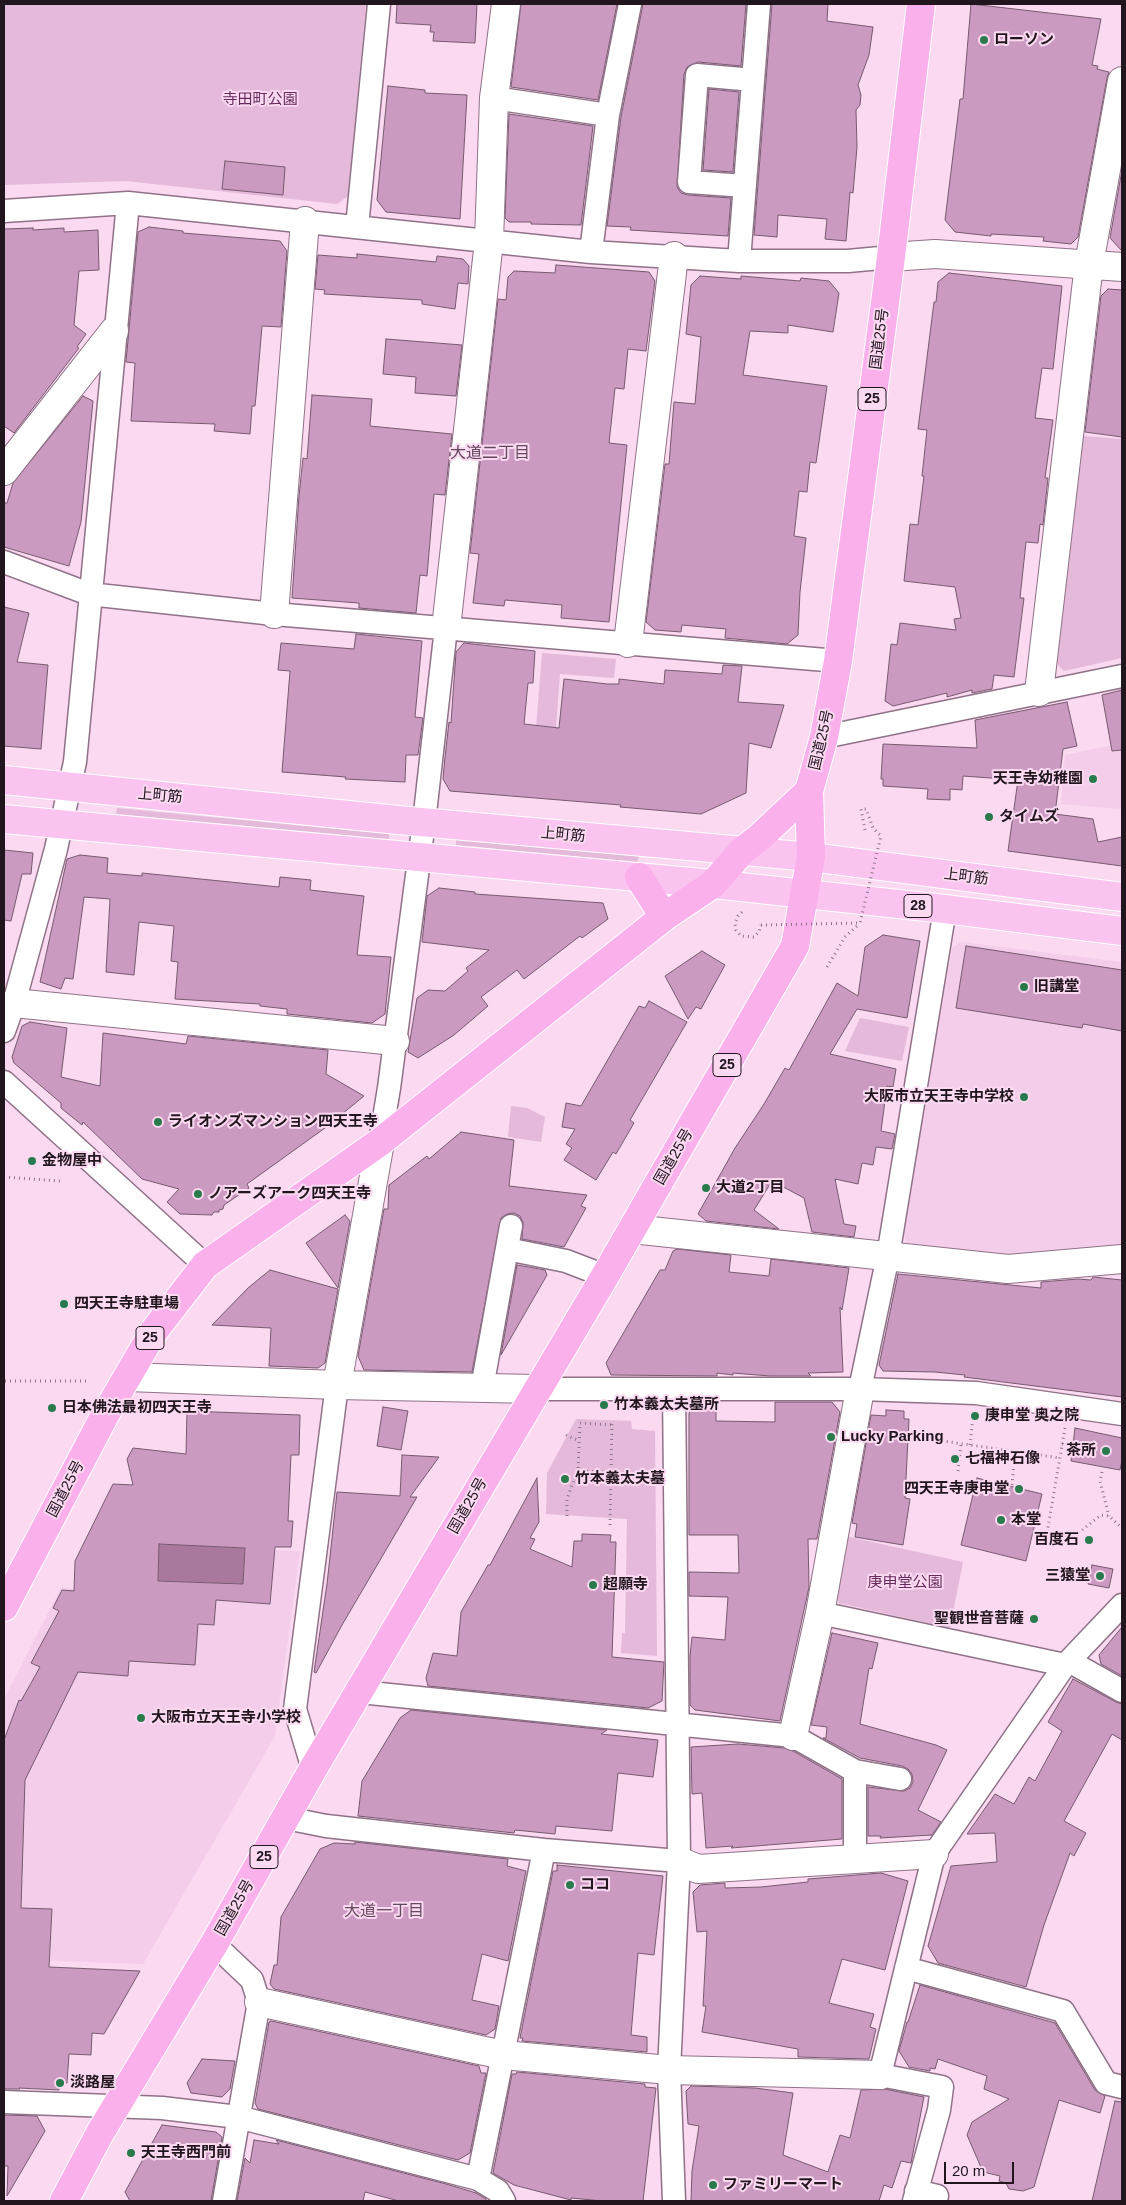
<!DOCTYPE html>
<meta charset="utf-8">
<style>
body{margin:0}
#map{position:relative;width:1126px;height:2205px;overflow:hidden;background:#fad9f1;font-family:Helvetica,sans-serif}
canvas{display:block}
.frame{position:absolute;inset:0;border:5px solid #21151e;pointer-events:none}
.scale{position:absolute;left:944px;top:2162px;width:70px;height:22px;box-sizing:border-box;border:2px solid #21151e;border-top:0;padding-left:6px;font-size:15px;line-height:18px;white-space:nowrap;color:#21151e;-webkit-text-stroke:4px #fad9f1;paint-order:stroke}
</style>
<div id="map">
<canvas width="1126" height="2205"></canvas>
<div class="frame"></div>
<div class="scale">20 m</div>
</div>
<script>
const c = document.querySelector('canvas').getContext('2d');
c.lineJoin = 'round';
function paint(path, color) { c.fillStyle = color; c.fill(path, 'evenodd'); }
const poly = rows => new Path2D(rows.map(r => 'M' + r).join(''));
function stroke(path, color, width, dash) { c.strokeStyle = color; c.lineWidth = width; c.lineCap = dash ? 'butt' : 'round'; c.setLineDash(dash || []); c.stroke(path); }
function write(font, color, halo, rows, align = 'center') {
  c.font = font + ' Helvetica,"Noto Sans JP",sans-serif'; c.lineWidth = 4; c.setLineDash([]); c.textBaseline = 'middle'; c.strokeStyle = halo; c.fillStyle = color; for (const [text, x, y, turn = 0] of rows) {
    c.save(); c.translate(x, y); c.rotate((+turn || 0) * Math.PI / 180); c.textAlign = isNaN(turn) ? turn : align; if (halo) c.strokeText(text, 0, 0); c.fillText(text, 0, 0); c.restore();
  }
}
paint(poly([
 [1122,743,1122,809,1061,804,1065,755],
 [961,942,1122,962,1122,1247,1011,1257,907,1243,902,1231,952,948],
 [111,1533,266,1550,300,1551,275,1736,143,1964,4,1959,4,1699,61,1588,106,1590]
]), '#f4cdeb');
paint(poly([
 [4,4,366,4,348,196,337,204,126,181,4,185],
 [1083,436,1122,439,1122,658,1064,671,1055,662],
 [542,653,616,659,614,678,560,674,554,754,534,753],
 [117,808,389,834,389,839,116,814],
 [456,840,639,856,637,862,456,845],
 [860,1018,909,1027,902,1061,845,1051],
 [511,1106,527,1108,545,1117,541,1142,508,1137],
 [576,1419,631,1421,632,1429,655,1431,657,1656,621,1653,622,1633,625,1633,627,1519,546,1514,547,1473],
 [845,1536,963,1562,950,1628,839,1603,832,1591]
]), '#e4b9d9');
paint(poly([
 [159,1544,245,1548,243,1584,158,1581]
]), '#a8799d');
const building = poly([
 [397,4,477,4,475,43,433,41,434,32,430,32,431,25,396,23,397,4],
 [521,4,617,4,598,100,511,87,521,4],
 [643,4,746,4,741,66,698,62,687,67,684,74,677,187,681,193,688,195,731,198,728,236,630,230,631,227,607,226,621,117,643,4],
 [772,4,828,4,827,21,873,27,869,55,858,85,861,95,860,105,856,110,857,147,853,193,850,192,846,241,825,239,827,219,778,215,777,237,754,235,772,4],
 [971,4,1101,19,1092,65,1098,66,1097,69,1109,72,1107,78,1078,237,1071,244,1043,241,1044,237,991,234,991,236,955,232,945,220,960,99,963,99,971,4],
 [388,86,425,90,425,93,467,95,460,219,386,212,377,200,388,86],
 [709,89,739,92,733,172,703,170,709,89],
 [509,114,593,126,581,225,531,224,531,222,509,222,505,218,509,114],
 [225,161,285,167,283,195,222,189,225,161],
 [1122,170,1122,251,1110,238,1122,170],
 [149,227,183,231,183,233,280,241,287,251,281,327,262,326,256,396,255,406,252,406,250,434,214,431,215,424,131,421,135,363,126,362,138,232,149,227],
 [33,228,33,230,64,228,64,232,98,230,99,270,79,271,74,325,86,334,77,347,79,348,14,433,4,426,4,229,33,228],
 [357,254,436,262,437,256,463,259,469,266,468,284,458,283,455,309,422,304,422,300,324,294,325,290,315,289,318,255,357,258,357,254],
 [556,265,649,272,655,281,646,351,628,349,624,389,615,388,609,443,627,445,609,622,561,618,562,605,505,600,504,606,473,603,479,554,470,553,498,299,506,300,508,277,514,271,555,273,556,265],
 [949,273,1062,286,1053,369,1042,368,1035,418,1053,420,1045,478,1048,478,1043,525,1040,524,1038,543,1026,542,1020,598,1024,598,1014,677,994,675,992,689,972,693,972,690,947,697,947,693,893,706,885,701,891,644,897,645,900,623,956,630,954,619,961,618,955,587,904,581,910,524,918,525,924,476,922,476,927,430,918,429,934,302,936,302,938,282,949,273],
 [700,276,741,279,741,276,800,281,801,278,829,281,839,293,833,332,788,325,788,333,750,331,743,375,827,386,816,463,810,462,807,492,799,491,794,536,806,538,800,592,798,635,787,644,725,638,726,629,682,625,681,632,655,630,646,622,665,464,669,464,674,402,695,404,701,337,686,334,691,285,700,276],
 [1108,289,1122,290,1122,437,1085,432,1101,296,1108,289],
 [386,339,462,345,456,396,415,393,416,377,383,374,386,339],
 [312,395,372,399,370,426,452,434,445,495,434,494,427,576,420,575,416,613,359,608,359,603,292,598,299,496,303,458,307,459,312,395],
 [83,396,93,401,81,522,69,566,4,547,4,503,7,503,13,483,83,396],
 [4,607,29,613,17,662,48,665,41,749,4,746,4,607],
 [356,634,422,641,415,717,423,718,418,755,406,755,405,782,345,779,346,777,282,772,290,671,278,670,281,643,354,649,356,634],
 [464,643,535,651,533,683,528,683,524,724,559,728,564,679,607,684,619,684,619,679,664,684,665,670,722,674,723,665,742,666,738,702,784,705,771,748,749,743,746,793,701,814,620,807,621,805,450,791,443,779,445,757,449,722,451,723,456,652,464,643],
 [1122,690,1122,750,1112,751,1102,695,1122,690],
 [1067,702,1077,746,1063,749,1055,814,1093,819,1098,842,1122,837,1122,866,1008,851,1018,780,963,776,962,790,950,789,950,800,927,799,928,789,883,786,883,779,881,779,883,744,977,748,975,720,1067,702],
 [4,850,33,853,31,874,22,874,11,921,4,920,4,850],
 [80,855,108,858,107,873,142,876,142,873,279,887,280,877,311,880,310,890,364,896,357,955,391,957,385,1014,372,1023,287,1014,287,1009,260,1006,260,1004,175,999,178,962,171,961,174,926,139,922,134,975,106,972,110,899,84,897,73,979,65,978,61,989,40,982,67,859,80,855],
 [439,888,475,892,475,894,603,903,608,919,582,938,580,936,524,979,517,970,481,997,488,1006,454,1035,418,1058,408,1052,417,998,428,990,445,991,468,971,466,968,489,950,422,942,427,896,439,888],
 [883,935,920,941,907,1018,857,1009,830,1054,896,1069,893,1087,887,1086,881,1131,895,1134,892,1149,876,1147,873,1165,862,1163,858,1184,835,1179,844,1224,856,1226,854,1237,812,1232,804,1198,772,1181,754,1210,779,1229,706,1221,698,1214,735,1148,764,1104,785,1068,789,1070,837,983,858,996,865,947,883,935],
 [966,946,1122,970,1122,1031,1083,1024,1082,1028,956,1008,966,946],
 [702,951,725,965,701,1009,696,1007,688,1019,665,976,702,951],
 [649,1001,687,1022,630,1120,634,1123,616,1154,613,1152,596,1180,564,1160,572,1148,566,1144,575,1129,562,1127,566,1103,581,1106,639,1006,645,1008,649,1001],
 [30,1022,67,1028,61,1077,100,1086,103,1033,186,1044,188,1036,328,1050,326,1074,364,1096,325,1128,247,1184,249,1188,224,1205,223,1209,219,1210,219,1212,214,1212,212,1215,180,1214,167,1202,179,1189,142,1179,83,1122,82,1125,61,1108,61,1103,14,1063,12,1057,22,1026,30,1022],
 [461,1132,514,1140,509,1186,587,1195,581,1206,586,1208,564,1247,522,1239,523,1222,520,1216,514,1213,507,1214,501,1218,472,1372,364,1370,358,1356,384,1209,388,1209,389,1185,427,1156,429,1159,461,1132],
 [345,1215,350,1221,338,1288,306,1243,345,1215],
 [677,1249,731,1255,729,1272,769,1276,771,1259,849,1268,842,1310,840,1307,843,1372,808,1373,811,1376,770,1376,733,1373,733,1375,717,1373,717,1376,611,1375,606,1363,660,1270,665,1270,673,1251,677,1249],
 [517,1265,545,1270,547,1275,501,1355,517,1265],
 [270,1270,338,1289,325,1363,318,1368,269,1366,271,1328,212,1325,248,1288,270,1270],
 [898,1274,1041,1288,1041,1282,1078,1279,1091,1280,1093,1277,1122,1280,1122,1397,964,1377,965,1375,935,1372,883,1371,879,1365,898,1274],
 [700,1402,716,1402,716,1421,775,1422,775,1402,832,1402,840,1412,817,1539,808,1539,809,1587,780,1721,695,1710,690,1705,690,1656,692,1637,725,1640,728,1597,689,1596,689,1572,739,1573,738,1535,689,1535,689,1413,700,1402],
 [383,1407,408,1411,401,1450,377,1446,383,1407],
 [886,1410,904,1411,904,1419,909,1419,905,1498,910,1499,903,1545,855,1537,857,1524,852,1523,871,1415,886,1416,886,1410],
 [187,1411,300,1415,299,1455,291,1455,288,1521,293,1521,291,1547,275,1547,270,1604,216,1600,214,1625,198,1624,195,1665,129,1661,128,1676,78,1672,25,1780,21,1908,52,1909,49,1967,140,1971,104,2034,92,2033,91,2055,69,2054,67,2083,60,2082,59,2090,19,2088,20,2089,4,2089,4,1740,19,1700,21,1701,40,1667,31,1663,59,1611,53,1608,62,1590,74,1591,75,1561,107,1496,113,1484,133,1485,127,1459,133,1448,186,1454,187,1411],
 [159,1544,245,1548,243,1584,158,1581,159,1544],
 [1075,1428,1122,1438,1122,1460,1120,1470,1071,1461,1075,1428],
 [402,1455,439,1457,410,1497,417,1497,342,1625,316,1673,314,1672,327,1584,337,1492,400,1496,402,1455],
 [537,1478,539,1522,530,1538,535,1539,530,1549,572,1567,574,1541,582,1541,582,1534,611,1535,610,1542,616,1542,612,1657,664,1662,662,1701,648,1708,428,1686,426,1678,433,1653,457,1656,461,1612,488,1565,490,1565,537,1478],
 [977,1478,1042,1494,1026,1561,961,1545,977,1478],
 [1092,1565,1113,1569,1109,1588,1088,1584,1092,1565],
 [1122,1627,1122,1676,1101,1664,1099,1655,1122,1627],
 [832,1633,878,1643,872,1669,869,1668,860,1724,936,1745,947,1750,918,1810,941,1822,932,1835,880,1838,881,1836,868,1836,868,1787,904,1791,910,1788,913,1782,912,1774,908,1769,902,1766,860,1758,823,1738,826,1738,827,1727,811,1725,832,1633],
 [1073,1679,1116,1702,1122,1704,1122,1740,1112,1734,1064,1821,1086,1833,1074,1856,1070,1853,1044,1925,1026,1987,938,1963,928,1946,951,1866,997,1862,995,1833,967,1834,995,1794,1014,1804,1029,1777,1035,1781,1062,1731,1048,1722,1073,1679],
 [411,1710,607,1730,601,1734,658,1740,653,1777,618,1773,612,1831,556,1826,555,1834,515,1830,514,1833,358,1816,362,1781,400,1718,411,1710],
 [738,1744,784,1748,793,1751,842,1779,842,1839,731,1848,733,1846,706,1848,702,1793,692,1794,691,1747,738,1744],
 [355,1842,508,1859,507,1866,526,1871,508,1961,482,1954,472,2000,499,2006,495,2029,486,2035,274,1989,270,1984,274,1965,277,1965,281,1917,320,1849,334,1843,355,1844,355,1842],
 [557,1865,663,1876,654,1955,638,1953,631,2035,647,2037,647,2052,522,2041,523,2038,520,2038,553,1871,557,1871,557,1865],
 [881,1873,908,1881,885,1970,842,1959,829,2003,874,2014,870,2027,876,2029,869,2059,798,2057,798,2049,702,2032,706,2006,703,2006,707,1931,697,1932,693,1892,700,1885,725,1883,725,1888,761,1887,808,1882,808,1879,881,1873],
 [920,1985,1055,2023,1095,2090,1105,2096,1100,2113,1059,2100,1034,2187,1023,2191,1009,2189,1006,2183,999,2181,1000,2176,983,2172,967,2135,972,2122,1009,2099,984,2089,987,2076,938,2059,935,2069,930,2068,930,2071,909,2067,899,2051,907,2022,908,2022,920,1985],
 [271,2021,479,2066,481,2073,486,2073,470,2153,458,2160,258,2109,255,2103,269,2022,271,2021],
 [202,2059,235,2061,230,2089,222,2097,191,2093,187,2083,202,2059],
 [517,2072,645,2084,645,2087,656,2088,643,2201,602,2201,571,2198,571,2200,514,2185,493,2173,512,2074,516,2074,517,2072],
 [691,2086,755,2088,793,2093,783,2155,828,2172,840,2135,850,2138,861,2090,885,2089,924,2097,911,2163,901,2161,892,2188,884,2185,879,2201,691,2201,692,2171,699,2126,688,2124,686,2091,691,2086],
 [1115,2101,1122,2102,1122,2201,1092,2201,1115,2101],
 [4,2115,37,2116,45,2131,7,2196,8,2166,4,2166,4,2115],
 [162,2125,216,2132,222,2137,211,2201,130,2201,125,2192,162,2125],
 [254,2140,279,2144,276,2140,446,2184,476,2193,486,2199,486,2201,399,2201,365,2192,363,2201,237,2201,245,2158,250,2163,254,2140]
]);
paint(building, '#cb9ac0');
stroke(building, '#765a6f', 1);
const minor = poly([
 [494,98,608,115],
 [745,186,689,182,697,75,753,80],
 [4,211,128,203,591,252,739,261,848,261,891,257],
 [357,227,379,4],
 [591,252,608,115,630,4],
 [739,261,759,4],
 [4,562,89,594,274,614,838,661],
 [824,737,1122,676],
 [4,1031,14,1003,56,849,75,762,128,203],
 [4,1082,205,1265],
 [380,1142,389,1088,424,822,446,628],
 [507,1249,566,1261,605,1276],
 [482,1388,511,1226],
 [536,1389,860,1389,976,1393,1122,1414],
 [674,1389,679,1861,669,2070,674,2201],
 [860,1389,888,1256,945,909],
 [820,1613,1065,1665],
 [1069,1661,1122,1691],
 [360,1692,793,1736,855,1771,855,1859],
 [313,1769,295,1709,337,1385],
 [855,1771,900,1779],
 [286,1818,326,1826,544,1850,679,1861],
 [214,1944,252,1980,259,2002,224,2201],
 [906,1968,1063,2011,1106,2083,1122,2087],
 [4,2102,162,2108,238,2117,478,2179,498,2191,504,2201],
 [478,2179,544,1850],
 [916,2191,937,2196],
 [914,2201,939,2110,942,2087,880,2075,934,1854,1065,1665,1122,1605]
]);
const tertiary = poly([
 [891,257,935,254,1122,267],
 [4,471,114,331],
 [274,614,305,221],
 [446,628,489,241,494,98,506,4],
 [628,643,674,256],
 [1039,692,1089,264,1122,81],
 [14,1003,395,1041],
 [632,1229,1008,1269,1122,1259],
 [128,1377,337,1385,536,1389],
 [337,1385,380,1142],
 [793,1736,820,1613,860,1389],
 [679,1861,698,1869,934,1854],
 [259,2002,503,2055,669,2070,880,2075]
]);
const primary = poly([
 [4,780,398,820,811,857,1122,897],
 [4,819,713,884,945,909,1122,931]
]);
const trunk = poly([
 [639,877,664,917],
 [4,1607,105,1415,154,1331,205,1265,380,1142,664,917,713,884,742,851,760,837,809,791],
 [64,2201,100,2133,214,1944,313,1769,605,1276,795,946,811,857,809,791,824,737,838,661,891,257,921,4]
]);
stroke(minor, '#8f7288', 25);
stroke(tertiary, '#8f7288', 30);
stroke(primary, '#fff', 30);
stroke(trunk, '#fff', 30);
stroke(poly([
 [865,830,861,809,866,809,873,828,881,836],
 [742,912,738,916,735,923,736,930,741,936,754,937,759,932,761,925],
 [827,967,845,937,857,926],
 [4,1177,60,1181],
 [5,1381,87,1381],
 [1065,1428,1047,1533,1072,1538,1101,1515,1109,1516,1122,1528],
 [566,1435,579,1441],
 [922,1438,1060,1458],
 [1062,1444,1089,1446],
 [970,1445,973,1416],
 [577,1471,611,1472],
 [958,1471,961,1444],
 [1102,1472,1100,1481,1109,1516],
 [1012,1485,1015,1452],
 [567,1516,567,1499,578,1469,580,1423,613,1425],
 [610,1525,612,1420]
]), '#8d7787', 3, [1, 4]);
stroke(minor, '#fff', 22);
stroke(tertiary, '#fff', 28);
stroke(primary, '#fbc4f0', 28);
stroke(trunk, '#fab0eb', 28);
stroke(poly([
 [761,925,860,923,881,836]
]), '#8d7787', 3, [1, 4]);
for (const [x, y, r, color] of [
 [984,40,5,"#297b4d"],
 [1093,779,5,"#297b4d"],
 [989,817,5,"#297b4d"],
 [1024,987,5,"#297b4d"],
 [1024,1097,5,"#297b4d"],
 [158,1122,5,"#297b4d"],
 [32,1161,5,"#297b4d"],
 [706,1188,5,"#297b4d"],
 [198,1194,5,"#297b4d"],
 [64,1304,5,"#297b4d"],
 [604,1405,5,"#297b4d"],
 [52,1408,5,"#297b4d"],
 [975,1416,5,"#297b4d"],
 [831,1437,5,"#297b4d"],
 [1106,1451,5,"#297b4d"],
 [955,1459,5,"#297b4d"],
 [565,1479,5,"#297b4d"],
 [1019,1489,5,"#297b4d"],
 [1001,1520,5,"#297b4d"],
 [1089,1540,5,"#297b4d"],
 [1100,1576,5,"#297b4d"],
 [593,1585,5,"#297b4d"],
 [1034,1619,5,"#297b4d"],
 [141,1718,5,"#297b4d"],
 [570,1885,5,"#297b4d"],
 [60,2083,5,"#297b4d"],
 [131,2153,5,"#297b4d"],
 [713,2185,5,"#297b4d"]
]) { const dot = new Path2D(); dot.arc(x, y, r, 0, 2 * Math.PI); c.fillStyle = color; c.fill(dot); stroke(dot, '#fad9f1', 2); }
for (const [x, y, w] of [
 [872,399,28],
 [918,906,28],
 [727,1065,28],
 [150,1338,28],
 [264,1857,28]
]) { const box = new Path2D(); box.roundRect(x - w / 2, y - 11.5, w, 23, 4); c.fillStyle = '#fad9f1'; c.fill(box); stroke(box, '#21151e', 1); }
write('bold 14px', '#21151e', null, [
 ["25",872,399],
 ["28",918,906],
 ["25",727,1065],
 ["25",150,1338],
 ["25",264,1857]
]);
write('bold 15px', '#21151e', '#fad9f1', [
 ["ローソン",994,40],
 ["天王寺幼稚園",1083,779,"right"],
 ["タイムズ",999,817],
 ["旧講堂",1034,987],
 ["大阪市立天王寺中学校",1014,1097,"right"],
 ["ライオンズマンション四天王寺",168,1122],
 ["金物屋中",42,1161],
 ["大道2丁目",716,1188],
 ["ノアーズアーク四天王寺",208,1194],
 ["四天王寺駐車場",74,1304],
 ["竹本義太夫墓所",614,1405],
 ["日本佛法最初四天王寺",62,1408],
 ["庚申堂 奥之院",985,1416],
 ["Lucky Parking",841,1437],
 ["茶所",1096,1451,"right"],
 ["七福神石像",965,1459],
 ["竹本義太夫墓",575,1479],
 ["四天王寺庚申堂",1009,1489,"right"],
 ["本堂",1011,1520],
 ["百度石",1079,1540,"right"],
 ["三猿堂",1090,1576,"right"],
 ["超願寺",603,1585],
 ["聖観世音菩薩",1024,1619,"right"],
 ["大阪市立天王寺小学校",151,1718],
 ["ココ",580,1885],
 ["淡路屋",70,2083],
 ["天王寺西門前",141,2153],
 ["ファミリーマート",723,2185]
], 'left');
write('15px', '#662a5b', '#fad9f1', [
 ["寺田町公園",260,100],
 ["庚申堂公園",905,1583]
]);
write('15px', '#21151e', '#fad9f1', [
 ["国道25号",880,339,-83],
 ["国道25号",822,740,-77],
 ["上町筋",160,796,5],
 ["上町筋",563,835,5],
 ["上町筋",966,877,7],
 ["国道25号",674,1157,-60],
 ["国道25号",66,1489,-62],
 ["国道25号",468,1506,-60],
 ["国道25号",235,1908,-60]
]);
write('16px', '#65495e', '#fad9f1', [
 ["大道二丁目",490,454],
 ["大道一丁目",384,1912]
]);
</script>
